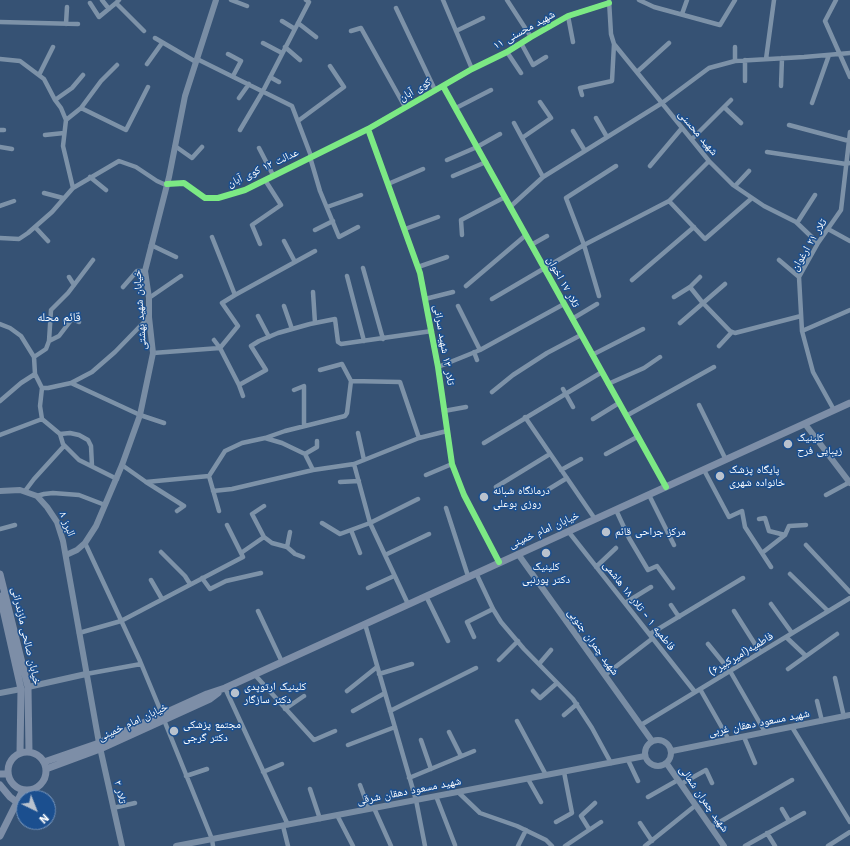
<!DOCTYPE html>
<meta charset="utf-8">
<style>
body{margin:0}
#map{position:relative;width:850px;height:846px;overflow:hidden;background:#365274;font-family:"Work Sans",sans-serif}
canvas{display:block}
.north{position:absolute;left:16px;top:790px;width:40px;height:40px;box-sizing:border-box;background:#1b4f8f;border:1px solid #7695bc;border-radius:50%;rotate:137deg;font-size:11px;font-weight:700;line-height:16px;text-align:center;color:#fff}
.north::after{content:'';display:block;margin:auto;width:14px;height:18px;background:#b9c2ce;clip-path:polygon(50% 0,100% 100%,50% 72%,0 100%)}
</style>
<div id="map">
<canvas width="850" height="846"></canvas>
<div class="north">N</div>
</div>
<script>
const c = document.querySelector('canvas').getContext('2d');
c.lineJoin = 'round';
const poly = rows => new Path2D(rows.map(r => 'M' + r).join(''));
function stroke(path, color, width, dash) { c.strokeStyle = color; c.lineWidth = width; c.lineCap = dash ? 'butt' : 'round'; c.setLineDash(dash || []); c.stroke(path); }
function write(font, color, halo, rows, align = 'center') {
  c.font = font + ' "Work Sans","Noto Naskh Arabic",sans-serif'; c.lineWidth = 3; c.setLineDash([]); c.textBaseline = 'middle'; c.strokeStyle = halo; c.fillStyle = color; for (const [text, x, y, turn = 0] of rows) {
    c.save(); c.translate(x, y); c.rotate((+turn || 0) * Math.PI / 180); c.textAlign = isNaN(turn) ? turn : align; if (halo) c.strokeText(text, 0, 0); c.fillText(text, 0, 0); c.restore();
  }
}
stroke(poly([
 [102,0,109,9],
 [119,0,116,3,144,31],
 [231,0,247,6],
 [443,0,472,69],
 [507,0,531,37],
 [609,0,611,34,614,44,709,161,733,185,764,206,796,222,818,243],
 [639,0,654,7,720,25,735,0],
 [836,0,825,21,850,77],
 [90,3,99,17,116,3],
 [396,8,435,90],
 [682,14,687,0],
 [568,16,573,42],
 [0,22,78,24],
 [298,23,316,37],
 [66,24,67,7],
 [295,29,309,2,306,0],
 [351,31,361,28,405,107],
 [456,31,483,18],
 [155,38,196,62],
 [263,43,282,53],
 [521,43,533,65,546,57],
 [285,47,300,60],
 [735,47,735,61],
 [507,52,521,73],
 [228,54,241,61,233,76],
 [0,59,20,61,44,79,55,100,61,108,66,120,63,146,73,188],
 [197,59,292,106,311,156],
 [766,59,774,0],
 [745,60,745,81],
 [147,64,162,43],
 [637,72,669,43],
 [39,75,53,47],
 [270,77,279,82],
 [443,86,666,487],
 [781,86,782,58],
 [582,95,580,88,612,81,614,44],
 [239,98,249,84],
 [55,100,72,88,83,75],
 [812,103,829,55],
 [724,107,741,123],
 [81,108,126,130,148,87],
 [456,108,491,90],
 [596,118,607,137],
 [66,120,81,108,101,81,117,65],
 [298,121,344,87,330,66],
 [514,123,543,177],
 [789,125,849,141],
 [368,129,420,273,438,367,452,464,464,495,499,562],
 [0,130,4,130],
 [240,130,263,91,295,29,282,21],
 [573,131,585,151],
 [45,135,64,133],
 [522,138,551,118,540,102],
 [692,139,731,100],
 [175,146,192,158,202,147],
 [0,147,12,149],
 [259,148,273,175],
 [767,152,846,164,850,163],
 [310,157,320,191,339,237,358,227],
 [447,160,477,147,500,134],
 [650,166,682,128],
 [453,176,486,162],
 [90,177,106,190],
 [167,184,184,183,205,198,218,198,245,190,368,129,472,69,507,52,531,37,568,16,609,3],
 [388,184,423,169],
 [735,186,749,171],
 [44,193,63,198],
 [669,201,705,239,752,198],
 [0,206,14,201],
 [327,207,361,195],
 [510,207,543,177,662,103,709,68,735,61,804,57,850,53],
 [797,223,815,195],
 [35,227,48,241],
 [405,229,438,217],
 [828,229,850,241],
 [315,230,333,221],
 [462,235,461,220,505,197],
 [212,237,235,295,222,303,238,326,220,348],
 [0,238,19,239,28,233,52,212,73,188,119,161,136,167,157,181,166,185],
 [284,241,295,262],
 [260,244,252,225,281,205,265,180],
 [151,245,176,257],
 [531,245,547,236],
 [779,260,799,277],
 [418,267,447,257],
 [363,268,383,339],
 [347,276,364,341],
 [69,277,74,285],
 [632,280,694,227],
 [466,286,526,235],
 [123,287,137,271,145,271],
 [690,287,702,302,730,331,735,333,801,316],
 [313,292,315,323],
 [235,295,315,251],
 [599,296,584,245,566,198,616,166],
 [674,297,690,287,700,277],
 [149,298,181,276],
 [425,299,453,292],
 [492,299,584,245,669,201,709,161],
 [284,306,292,329],
 [458,306,480,350],
 [258,316,269,337],
 [572,319,597,304],
 [680,323,725,284],
 [0,324,10,328,21,336,34,357,35,374,42,388,40,406,42,419,60,434,63,444,79,460,117,479],
 [802,331,850,310],
 [214,340,220,348,239,385,243,396],
 [49,341,59,336,72,319,79,322],
 [719,346,732,332],
 [474,352,477,360],
 [153,353,220,348],
 [592,355,643,329],
 [34,357,46,349,49,341,51,310,68,293,93,260],
 [438,367,480,350,564,304],
 [351,381,400,382,419,438],
 [71,383,140,415,164,423],
 [608,384,644,368,660,357],
 [239,385,266,370,251,346,259,341,278,333,310,324,335,319,338,342,341,344,432,331],
 [42,388,48,388,71,383,92,372,115,352,149,317],
 [563,389,573,407],
 [294,390,304,386,304,426],
 [492,392,513,375,547,353,581,335],
 [0,401,21,383,35,374],
 [699,405,726,460],
 [834,410,813,372,802,331,799,277,818,243,841,210,850,132],
 [444,411,466,407],
 [626,416,714,367],
 [525,417,595,519],
 [593,419,619,403],
 [358,433,364,460],
 [60,434,70,433,79,435,88,440,91,446,92,466],
 [0,435,42,419],
 [265,438,282,443,305,454,313,470],
 [484,443,602,372],
 [305,454,317,447,317,441],
 [606,454,637,437],
 [354,464,370,523,408,604],
 [122,465,146,482,209,476],
 [561,470,581,459],
 [704,470,729,517,742,511,745,527,771,567],
 [426,475,452,464],
 [209,476,225,451,242,443,265,438,285,431,345,416,347,413,351,381,342,364,320,370],
 [209,476,219,511],
 [146,482,184,506,177,511],
 [340,482,359,481],
 [496,487,550,454],
 [549,489,567,478],
 [25,491,34,479,64,446],
 [213,491,232,489,313,470,354,464,419,438,447,431],
 [649,495,674,545],
 [826,495,850,482],
 [37,496,44,494,53,493,79,495,105,505],
 [264,506,252,514,264,537,272,543,287,547,295,554,303,557],
 [446,508,468,576],
 [616,510,629,538,648,570,657,566,673,588],
 [759,519,765,518,769,531,785,535],
 [322,523,340,534,370,523,418,499],
 [0,529,15,525],
 [351,530,360,553],
 [568,531,695,692],
 [85,543,140,661,162,714],
 [806,545,850,592],
 [287,547,290,532],
 [161,552,185,576,190,584],
 [241,553,264,537],
 [762,553,785,535,789,526,806,525],
 [385,555,429,534],
 [596,567,616,548],
 [476,573,493,609,501,622,524,649,573,699,592,728,611,763],
 [790,574,828,611],
 [202,578,210,589,226,581,261,573],
 [151,580,162,599],
 [368,588,394,576],
 [426,596,448,641],
 [625,603,651,587],
 [771,604,792,633],
 [671,605,679,617],
 [258,611,282,662],
 [734,611,760,652],
 [365,624,416,800,425,846],
 [79,633,121,621,243,557,227,525],
 [650,634,743,578],
 [474,637,467,622,493,609],
 [786,637,806,656],
 [708,644,730,671,765,732],
 [499,660,518,641],
 [539,664,551,650],
 [788,669,837,634],
 [86,674,141,664],
 [379,674,412,664],
 [255,675,314,740,335,731],
 [605,675,653,638],
 [835,678,844,717],
 [225,688,288,825],
 [700,689,729,740],
 [347,691,377,667],
 [533,691,540,698,557,683],
 [817,701,822,721],
 [285,709,304,696],
 [353,711,385,693],
 [390,711,476,668],
 [564,715,577,704],
 [164,720,212,839,213,846],
 [517,721,546,775],
 [641,725,850,598],
 [792,727,850,822],
 [449,732,461,756],
 [744,737,755,763],
 [421,740,431,769],
 [348,745,395,727],
 [628,760,638,781],
 [263,772,282,764],
 [186,776,207,769],
 [409,778,474,751],
 [528,779,541,802],
 [681,784,706,770,712,783],
 [360,785,369,809],
 [310,789,320,819],
 [458,792,480,813,517,826,546,840,552,846],
 [436,796,455,845],
 [648,797,678,780],
 [113,808,135,803],
 [374,808,391,846],
 [782,809,789,821],
 [337,815,353,846],
 [556,822,572,813,564,772],
 [640,823,652,841],
 [283,826,288,846],
 [711,827,792,780],
 [589,829,581,816,595,803],
 [767,833,775,846],
 [518,846,526,830],
 [565,846,601,822],
 [645,846,696,805],
 [745,846,804,813],
 [828,846,850,832]
]), '#7d92a8', 4.5);
stroke(poly([
 [805,424,850,483],
 [0,491,20,490,37,496,47,507,57,522,63,541,99,743,122,846],
 [518,554,652,741],
 [66,555,77,550,85,543,96,526,122,465,140,415,153,353,149,317,149,298,145,271,169,177,185,96,216,0],
 [28,687,86,674],
 [0,693,21,689],
 '645 753a13 13 0 1 1 26 0a13 13 0 1 1-26 0Z',
 [672,751,850,715],
 [667,764,724,846],
 [176,846,645,756]
]), '#798da4', 6);
stroke(poly([
 [0,574,28,687,29,752],
 [0,596,21,689,20,753],
 '8 771a19 19 0 1 1 38 0a19 19 0 1 1-38 0Z',
 [44,762,99,743,207,694,225,688,850,403],
 [46,769,100,749,210,699,218,693],
 [0,774,8,774],
 [0,785,10,797,18,803],
 [0,836,23,790]
]), '#7d8ea7', 7);
stroke(poly([
 [443,86,666,487],
 [368,129,420,273,438,367,452,464,464,495,499,562],
 [167,184,184,183,205,198,218,198,245,190,368,129,472,69,507,52,531,37,568,16,609,3]
]), '#7ce984', 6);
for (const [x, y, r, color] of [
 [788,444,5,"#b9c2ce"],
 [720,476,5,"#b9c2ce"],
 [484,497,5,"#b9c2ce"],
 [606,532,5,"#b9c2ce"],
 [546,553,5,"#b9c2ce"],
 [235,693,5,"#b9c2ce"],
 [174,731,5,"#b9c2ce"]
]) { const dot = new Path2D(); dot.arc(x, y, r, 0, 2 * Math.PI); c.fillStyle = color; c.fill(dot); stroke(dot, '#1b4f8f', 1.5); }
write('11px', '#fff', '#1b4f8f', [
 ["شهید محسنی ۱۱",524,30,-29],
 ["کوی آبان",415,90,-30],
 ["شهید محسنی",698,133,50],
 ["عدالت ۱۲ کوی آبان",263,168,-25],
 ["تلار ۲۱ ارغوان",809,245,-59],
 ["تلار ۱۷ اخوان",563,282,61],
 ["خیابان شهید بهشتی",140,310,-94],
 ["تلار ۱۳ شهید سرانی",444,345,80],
 ["البرز ۸",67,524,68],
 ["خیابان امام خمینی",544,530,-24],
 ["فاطمیه ۱ - تلار ۱۸ هاشمی",639,606,52],
 ["خیابان صالحی مازندرانی",26,636,77],
 ["شهید چمران جنوبی",593,642,54],
 ["فاطمیه(امیرکبیر۶)",741,654,-31],
 ["خیابان امام خمینی",133,722,-25],
 ["شهید مسعود دهقان غربی",759,723,-11],
 ["شهید مسعود دهقان شرقی",409,791,-11],
 ["تلار ۲",120,792,77],
 ["شهید چمران شمالی",704,799,55]
]);
write('11px', '#fff', '#1b4f8f', [
 ["کلینیک",797,438],
 ["زیبایی فرح",797,451],
 ["پایگاه پزشک",729,470],
 ["خانواده شهری",729,483],
 ["درمانگاه شبانه",493,491],
 ["روزی بوعلی",493,504],
 ["مرکز جراحی قائم",615,532],
 ["کلینیک",546,567,"center"],
 ["دکتر پورنبی",546,580,"center"],
 ["کلینیک ارتوپدی",244,687],
 ["دکتر سازگار",244,700],
 ["مجتمع پزشکی",183,725],
 ["دکتر گرجی",183,738]
], 'left');
write('12px', '#fff', '#1b4f8f', [
 ["قائم محله",59,317]
]);
</script>
